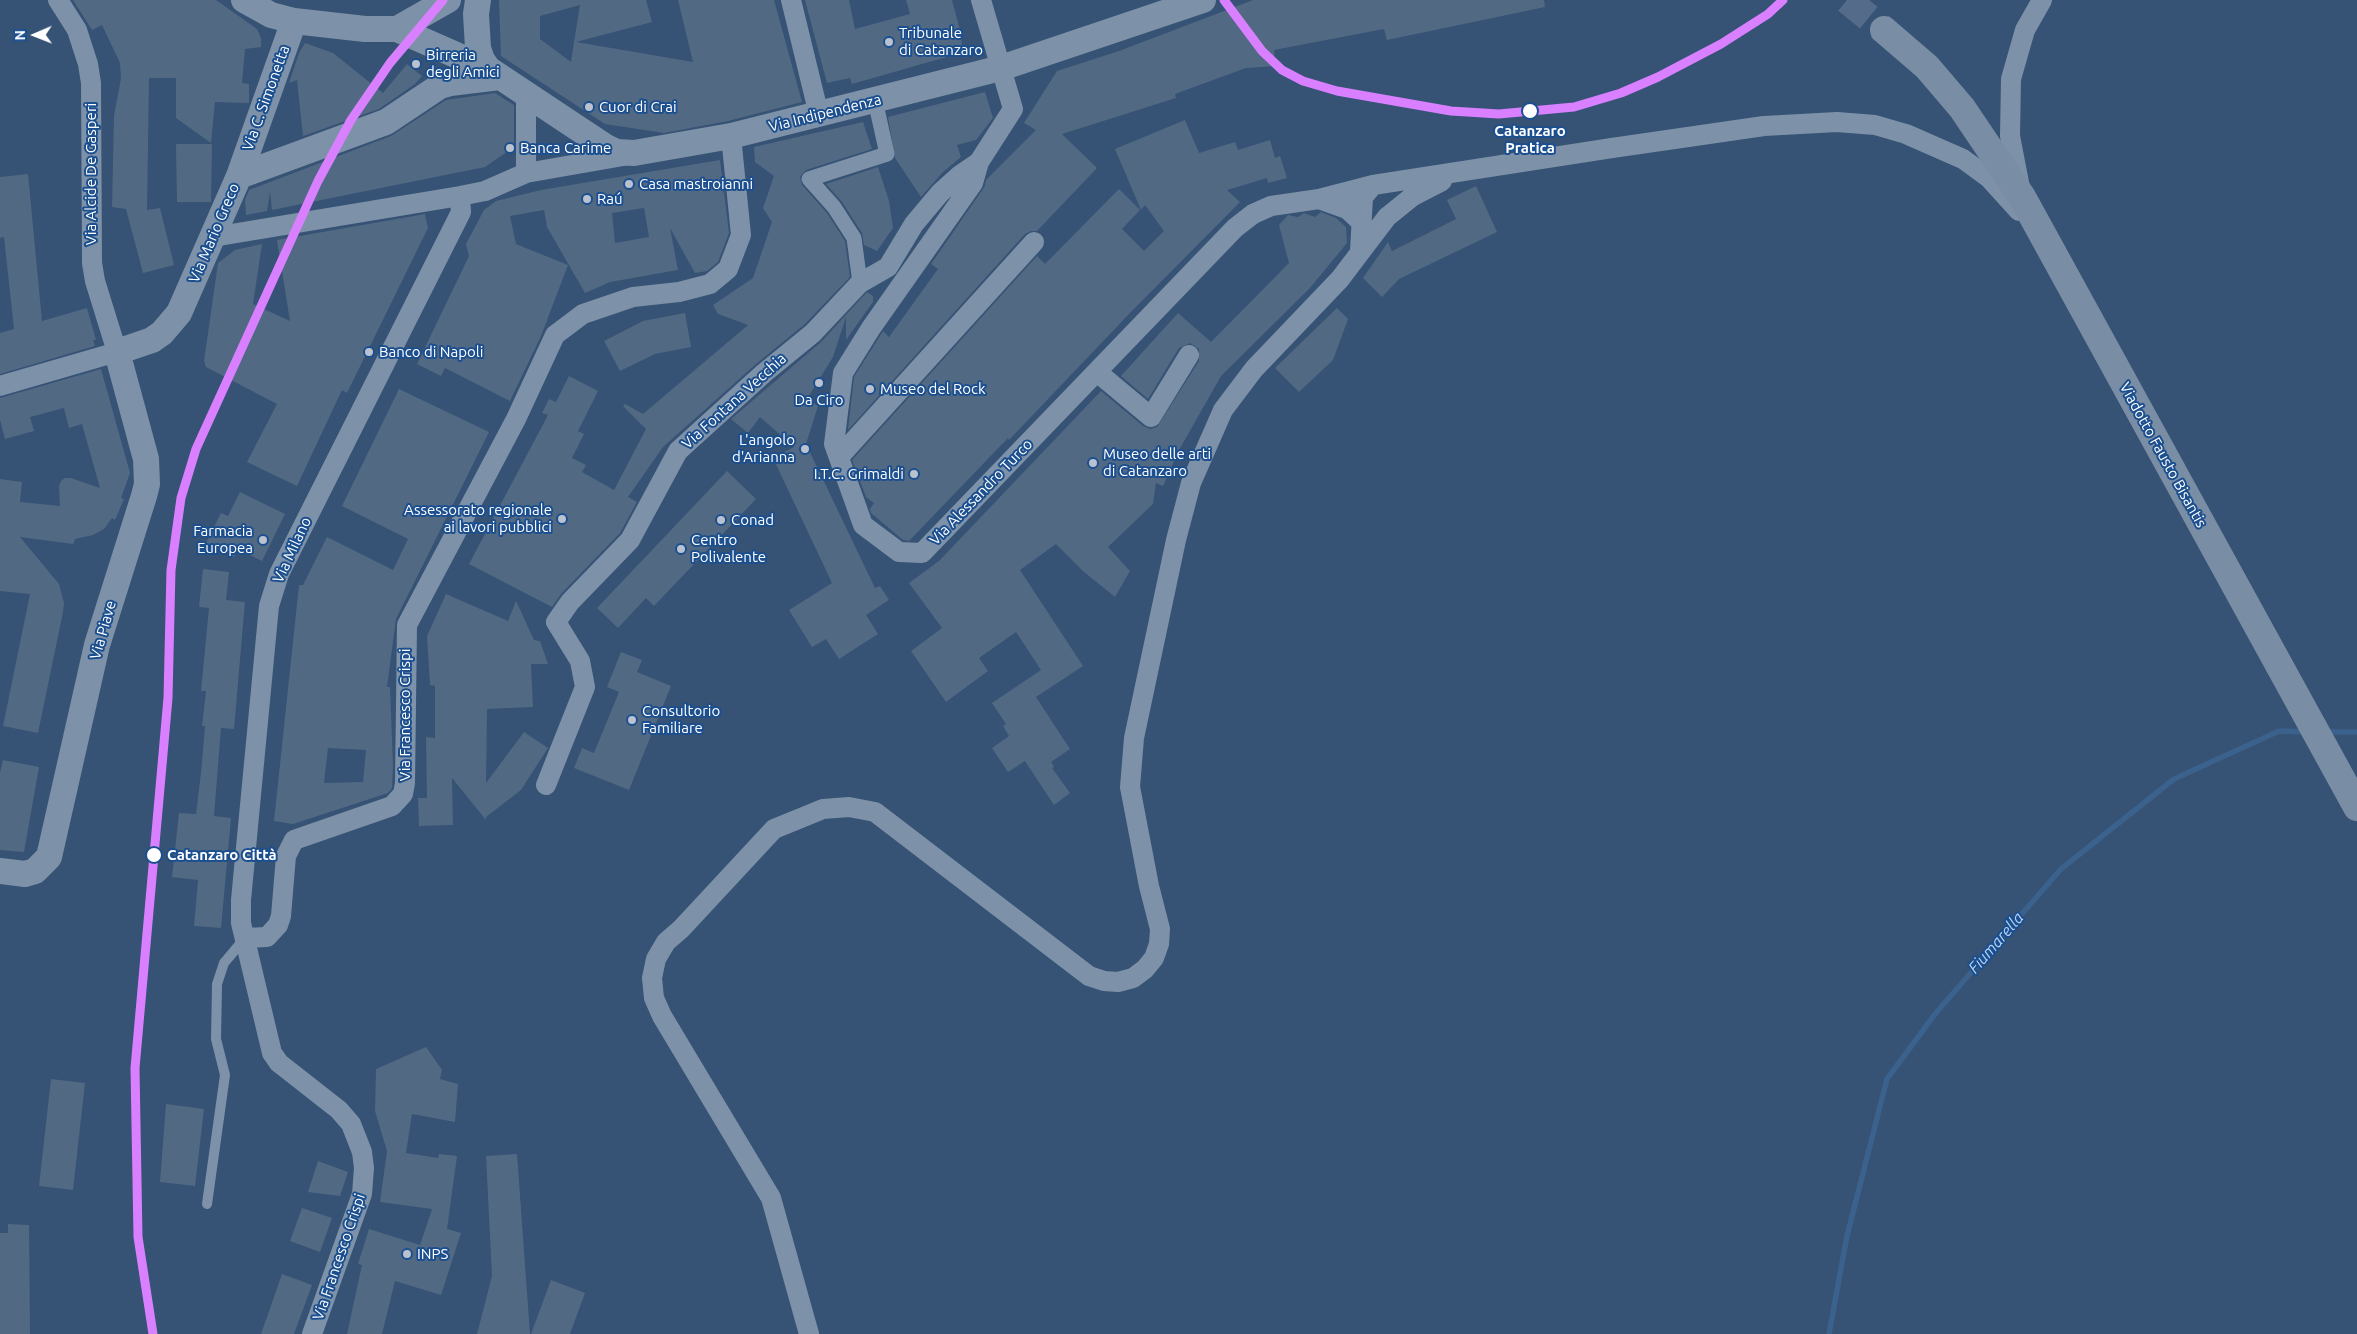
<!DOCTYPE html>
<meta charset="utf-8">
<style>
body{margin:0}
#map{position:relative;width:2357px;height:1334px;overflow:hidden;background:#365274;font-family:Ubuntu,sans-serif}
canvas{display:block}
.north{position:absolute;left:10px;top:10px;width:50px;height:50px;-webkit-text-stroke:4px #1b4f8f;paint-order:stroke;rotate:269deg;font-size:14px;font-weight:700;line-height:20px;text-align:center;color:#fff}
.north::after{content:'';display:block;margin:auto;width:18px;height:22px;background:#fff;clip-path:polygon(50% 0,100% 100%,50% 72%,0 100%)}
</style>
<div id="map">
<canvas width="2357" height="1334"></canvas>
<div class="north">N</div>
</div>
<script>
const c = document.querySelector('canvas').getContext('2d');
c.lineJoin = 'round';
const poly = rows => new Path2D(rows.map(r => 'M' + r).join(''));
function stroke(path, color, width, dash) { c.strokeStyle = color; c.lineWidth = width; c.lineCap = dash ? 'butt' : 'round'; c.setLineDash(dash || []); c.stroke(path); }
function paint(path, color) { c.fillStyle = color; c.fill(path, 'evenodd'); }
function write(font, color, halo, rows, align = 'center') {
  c.font = font + ' Ubuntu,sans-serif'; c.lineWidth = 4; c.setLineDash([]); c.textBaseline = 'middle'; c.strokeStyle = halo; c.fillStyle = color; for (const [text, x, y, turn = 0] of rows) {
    c.save(); c.translate(x, y); c.rotate((+turn || 0) * Math.PI / 180); c.textAlign = isNaN(turn) ? turn : align; if (halo) c.strokeText(text, 0, 0); c.fillText(text, 0, 0); c.restore();
  }
}
stroke(poly([
 [2324,732,2357,732],
 [1829,1334,1847,1236,1887,1079,1935,1014,2061,869,2174,779,2279,731,2308,732]
]), '#3b618d', 5.5);
paint(poly([
 [73,0,216,0,257,29,261,38,261,47,245,49,242,83,249,84,249,103,215,102,211,143,176,118,176,78,149,78,147,210,160,208,174,265,143,273,126,209,112,207,114,116,121,78,120,63,102,25,92,30],
 [499,0,646,0,652,22,576,42,693,62,678,0,774,0,802,102,728,121,664,133,605,124,501,56],
 [580,5,574,42,571,62,540,39,540,16],
 [805,0,849,0,855,29,910,14,906,0,952,0,961,34,962,50,957,54,852,84,850,78,827,83],
 [1253,0,1544,0,1545,7,1387,40,1384,29,1274,50,1275,66,1246,68,1175,94,1176,98,1062,134,1097,168,1037,231,1031,231,1025,234,848,430,854,377,883,331,889,337,938,269,931,264,985,186,986,180,1036,130,1024,123,1057,71,1119,51],
 [305,43,333,53,383,93,407,64,422,76,415,84,379,109,303,136,297,80,289,83,299,53],
 [985,92,993,118,976,140,957,145,961,157,943,172,921,197,895,158,888,117],
 [495,93,514,105,514,147,485,167,272,210,270,192,267,211,246,215,245,200,249,190,391,136,446,100],
 [1185,120,1199,153,1235,142,1238,150,1270,140,1275,158,1280,156,1287,178,1268,183,1267,178,1227,190,1240,202,1129,314,1009,440,1008,438,909,541,903,540,871,513,870,509,874,503,866,497,852,460,1037,256,1045,264,1119,189,1140,210,1122,229,1144,251,1164,231,1145,205,1141,210,1115,149],
 [863,122,872,149,806,170,800,177,802,185,827,213,845,241,850,277,805,324,756,364,663,447,628,497,637,502,620,533,561,594,552,607,469,564,548,415,542,413,549,399,556,402,569,376,598,391,578,431,584,434,572,458,586,465,582,472,614,490,646,429,623,406,625,404,643,414,748,325,718,314,713,305,753,278,772,222,763,208,774,176,755,162,754,147],
 [176,144,212,144,211,202,177,202],
 [720,160,729,233,718,262,707,271,695,273,670,228,678,270,610,282,585,293,547,227,544,210,510,216,516,244,568,265,541,336,510,401,445,368,441,376,417,364,469,256,466,244,484,210,496,201,541,190],
 [644,208,649,237,615,243,612,213],
 [878,167,889,201,893,228,877,251,864,245,862,233,842,202,826,184],
 [28,174,42,321,87,308,96,340,93,340,95,346,0,374,0,333,14,329,4,237,0,238,0,177],
 [1476,186,1497,232,1399,279,1382,297,1363,278,1388,242,1392,251,1456,219,1447,200],
 [1321,212,1336,218,1346,227,1347,243,1310,288,1221,376,1178,452,1163,486,1156,483,1153,504,1108,547,1130,571,1115,597,1084,572,1056,544,1020,570,1083,666,1036,697,1070,749,1051,762,1054,767,1052,768,1070,793,1054,805,1025,761,1008,772,992,748,1009,736,1003,726,1006,724,992,703,1041,670,1016,632,979,658,988,671,946,702,911,651,942,628,909,583,939,561,1101,391,1143,426,1150,429,1157,427,1199,361,1199,349,1190,343,1179,348,1148,399,1121,376,1178,313,1211,342,1289,263,1279,225,1288,215,1298,217,1304,213,1315,217],
 [425,214,428,228,347,393,342,390,297,486,247,462,277,404,206,367,204,361,218,263,235,250,262,244,253,304,290,321,277,240],
 [867,292,873,296,873,302,846,340,846,317,833,357,807,399,818,406,806,444,875,588,880,586,889,600,866,615,878,634,839,659,826,639,812,647,789,610,832,583,773,458,794,447,760,417,748,433,731,419,821,342],
 [1337,308,1348,319,1333,360,1299,392,1275,368],
 [685,313,691,347,655,354,620,371,604,341,643,321],
 [101,369,130,473,121,498,124,499,115,520,112,518,104,529,93,535,75,539,73,544,20,537,59,584,64,603,63,612,38,733,3,726,30,594,0,591,0,479,22,482,20,502,60,506,59,486,61,481,65,478,71,478,100,488,82,424,69,428,64,408,30,417,34,431,5,439,0,420,0,398],
 [399,389,489,432,396,619,387,687,390,687,393,765,392,788,388,793,293,824,274,821,299,585,303,585,327,537,393,570,408,539,342,506],
 [328,748,366,750,363,782,324,783],
 [727,471,756,499,654,606,646,598,618,628,597,608],
 [240,492,285,514,262,561,238,549,234,557,206,543,221,513,228,516],
 [203,569,229,572,226,600,245,602,234,729,221,728,214,816,231,818,221,928,194,926,198,880,172,877,179,813,196,814,201,773,205,726,202,726,206,691,201,691,209,608,199,607],
 [446,594,508,621,516,601,534,640,540,641,548,664,531,664,533,707,487,709,486,783,524,732,548,748,521,790,486,817,486,820,452,778,453,825,419,826,418,798,427,798,426,737,435,738,435,686,430,685,427,636],
 [621,652,642,660,637,672,671,686,629,790,574,768,582,748,594,753,619,692,607,687],
 [3,760,39,767,24,852,0,850,0,773],
 [426,1047,442,1070,440,1079,458,1084,455,1122,412,1114,406,1153,438,1158,439,1154,457,1156,447,1229,461,1233,441,1295,395,1281,382,1334,347,1334,362,1265,358,1264,369,1229,420,1245,432,1209,380,1202,387,1151,375,1111,376,1069],
 [51,1079,85,1083,73,1190,39,1186],
 [166,1104,204,1109,195,1186,160,1182],
 [517,1154,530,1334,477,1334,492,1276,486,1156],
 [318,1161,348,1172,340,1196,308,1192],
 [302,1208,332,1218,320,1252,290,1241],
 [8,1224,29,1225,30,1334,0,1334,0,1233,8,1233],
 [282,1274,312,1285,294,1334,261,1334],
 [551,1280,585,1293,570,1334,531,1334]
]), '#526984');
stroke(poly([
 [1847,0,1884,30]
]), '#546c89', 28, [28, 14]);
stroke(poly([
 [207,1204,225,1075,216,1039,217,984,224,963,245,938]
]), '#7d92a8', 10);
stroke(poly([
 [860,283,854,238,834,207,809,179,887,154,875,100]
]), '#7d92a8', 15);
stroke(poly([
 [791,0,819,115],
 [981,0,1013,109,979,162,973,183,871,328,843,373,834,444,863,525,899,552,922,553,1235,228,1253,214,1271,206,1319,199,1373,185,1612,148,1764,126,1837,122,1875,125,1906,134,1963,159,1989,178,2019,211],
 [526,173,526,93],
 [2020,188,2010,136,2011,79,2025,30,2042,0],
 [1319,199,1347,209,1361,222],
 [213,237,460,196,485,191,526,173,629,155],
 [1360,251,1363,197,1373,185],
 [1097,372,1151,417,1189,355],
 [0,386,117,352,95,281,92,263,91,83,88,64,77,30,58,0],
 [839,457,1034,242],
 [546,785,585,687,580,661,556,622,570,602,630,540,678,451,764,373,813,333,860,283,888,267,914,224,940,193,960,175,979,162],
 [245,938,267,937,278,925,281,916,286,856,294,840,392,806,403,794,405,783,407,625,516,419,555,335,583,314,633,297,679,292,710,284,728,269,741,235,731,136],
 [312,1334,362,1194,364,1168,362,1152,351,1124,339,1110,279,1063,272,1053,241,923,241,900,269,606,279,574,461,212,460,196],
 [809,1334,771,1198,662,1016,654,998,652,978,656,959,666,942,681,929,774,829,823,809,849,807,875,812,1089,976,1104,981,1118,982,1133,978,1145,969,1154,958,1159,944,1160,929,1149,886,1130,787,1134,738,1176,540,1191,483,1223,410,1254,369,1340,279,1387,217,1413,196,1442,181]
]), '#7d92a8', 20);
stroke(poly([
 [244,0,271,15,294,21,365,29,397,29,448,0],
 [478,0,476,14,478,48,482,60,489,70],
 [397,29,490,70,606,147,617,152,634,153,731,136,1001,68,1203,0],
 [239,176,294,21],
 [0,871,25,874,35,871,49,857,97,645,144,496,147,484,146,459,117,352,152,340,162,333,179,313,239,176,386,122,440,86,450,83,500,77]
]), '#7d92a8', 26);
stroke(poly([
 [1884,30,1927,67,1962,108,2022,197,2357,807]
]), '#798da4', 28);
const rail = poly([
 [138,1215,141,1264,153,1334]
]);
stroke(rail, '#7e92a7', 5.5);
stroke(rail, '#1b4f8f', 4, [11]);
stroke(poly([
 [1224,0,1262,51,1282,70,1303,81,1337,91,1451,111,1499,114,1574,107,1621,93,1658,77,1721,44,1768,14,1783,0],
 [153,1334,138,1237,135,1068,168,698,171,570,181,498,196,449,318,181,351,120,390,63,443,0]
]), '#d880ff', 9);
for (const [x, y, r, color] of [
 [889,42,5,"#b9c2ce"],
 [416,64,5,"#b9c2ce"],
 [589,107,5,"#b9c2ce"],
 [1530,111,8,"#fff"],
 [510,148,5,"#b9c2ce"],
 [629,184,5,"#b9c2ce"],
 [587,199,5,"#b9c2ce"],
 [369,352,5,"#b9c2ce"],
 [819,383,5,"#b9c2ce"],
 [870,389,5,"#b9c2ce"],
 [805,449,5,"#b9c2ce"],
 [1093,463,5,"#b9c2ce"],
 [914,474,5,"#b9c2ce"],
 [562,519,5,"#b9c2ce"],
 [721,520,5,"#b9c2ce"],
 [263,540,5,"#b9c2ce"],
 [681,549,5,"#b9c2ce"],
 [632,720,5,"#b9c2ce"],
 [154,855,8,"#fff"],
 [407,1254,5,"#b9c2ce"]
]) { const dot = new Path2D(); dot.arc(x, y, r, 0, 2 * Math.PI); c.fillStyle = color; c.fill(dot); stroke(dot, '#1b4f8f', 2); }
write('15px', '#fff', '#1b4f8f', [
 ["Tribunale",899,33],
 ["di Catanzaro",899,50],
 ["Birreria",426,55],
 ["degli Amici",426,72],
 ["Cuor di Crai",599,107],
 ["Banca Carime",520,148],
 ["Casa mastroianni",639,184],
 ["Raú",597,199],
 ["Banco di Napoli",379,352],
 ["Museo del Rock",880,389],
 ["Da Ciro",819,400,"center"],
 ["L'angolo",795,440,"right"],
 ["d'Arianna",795,457,"right"],
 ["Museo delle arti",1103,454],
 ["di Catanzaro",1103,471],
 ["I.T.C. Grimaldi",904,474,"right"],
 ["Assessorato regionale",552,510,"right"],
 ["ai lavori pubblici",552,527,"right"],
 ["Conad",731,520],
 ["Farmacia",253,531,"right"],
 ["Europea",253,548,"right"],
 ["Centro",691,540],
 ["Polivalente",691,557],
 ["Consultorio",642,711],
 ["Familiare",642,728],
 ["INPS",417,1254]
], 'left');
write('15px', '#fff', '#1b4f8f', [
 ["Via C. Simonetta",266,98,-70],
 ["Via Indipendenza",825,113,-14],
 ["Via Alcide De Gasperi",91,174,-90],
 ["Via Mario Greco",214,233,-67],
 ["Via Fontana Vecchia",734,401,-42],
 ["Viadotto Fausto Bisantis",2163,455,61],
 ["Via Alessandro Turco",981,492,-46],
 ["Via Milano",292,550,-65],
 ["Via Piave",103,630,-74],
 ["Via Francesco Crispi",405,715,-90],
 ["Via Francesco Crispi",339,1257,-71]
]);
write('bold 15px', '#fff', '#1b4f8f', [
 ["Catanzaro",1530,131],
 ["Pratica",1530,148],
 ["Catanzaro Città",167,855,"left"]
]);
write('italic 16px', '#b5d3f5', '#1b4f8f', [
 ["Fiumarella",1996,943,-49]
]);
</script>
